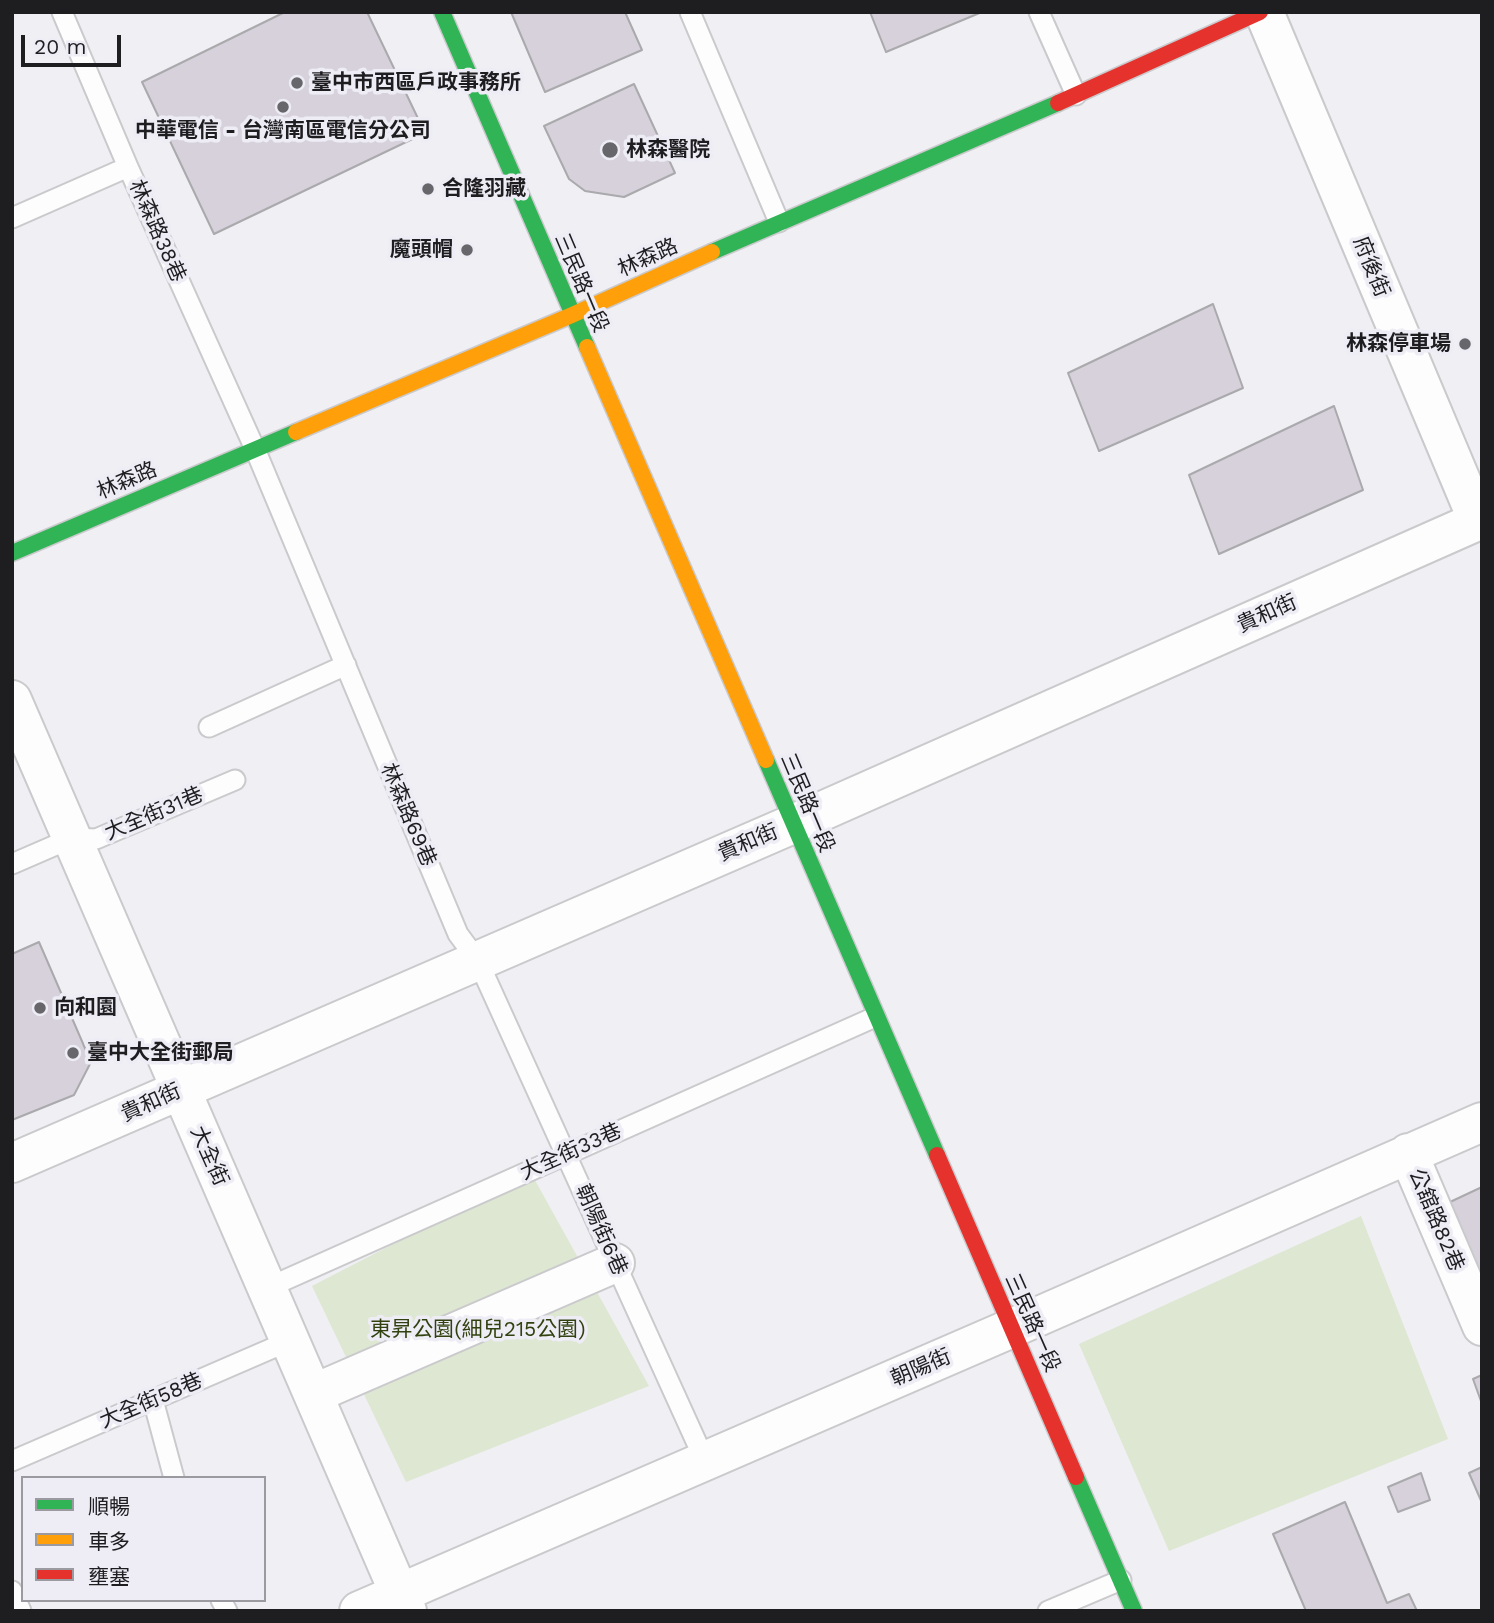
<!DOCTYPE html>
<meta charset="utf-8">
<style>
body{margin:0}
#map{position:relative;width:1494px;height:1623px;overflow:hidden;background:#efeff4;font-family:"Work Sans","Noto Sans TC",sans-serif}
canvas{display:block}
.frame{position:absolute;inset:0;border:14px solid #1e1d20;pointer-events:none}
.legend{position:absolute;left:21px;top:1476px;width:245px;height:126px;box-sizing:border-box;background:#eeedf6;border:2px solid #9b9aa0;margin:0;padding:9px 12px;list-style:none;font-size:21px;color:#1e1d20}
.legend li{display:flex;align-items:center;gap:14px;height:35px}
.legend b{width:35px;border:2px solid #9b9aa0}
.scale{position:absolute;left:21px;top:35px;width:100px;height:32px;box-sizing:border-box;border:4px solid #1e1d20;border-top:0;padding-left:9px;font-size:21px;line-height:24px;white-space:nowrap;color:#1e1d20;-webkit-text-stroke:5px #eeedf6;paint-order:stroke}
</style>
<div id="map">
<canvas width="1494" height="1623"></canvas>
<div class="frame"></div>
<ul class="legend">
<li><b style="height:9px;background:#30b455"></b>順暢</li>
<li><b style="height:9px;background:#ff9f0a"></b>車多</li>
<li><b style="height:9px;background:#e5322d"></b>壅塞</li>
</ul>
<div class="scale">20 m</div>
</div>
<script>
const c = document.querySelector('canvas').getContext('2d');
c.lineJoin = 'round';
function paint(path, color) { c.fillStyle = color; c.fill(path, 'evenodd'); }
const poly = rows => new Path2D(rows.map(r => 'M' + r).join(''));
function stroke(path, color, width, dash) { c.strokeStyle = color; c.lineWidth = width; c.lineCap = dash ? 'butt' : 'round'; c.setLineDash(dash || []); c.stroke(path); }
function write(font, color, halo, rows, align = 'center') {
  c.font = font + ' "Work Sans","Noto Sans TC",sans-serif'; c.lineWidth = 7; c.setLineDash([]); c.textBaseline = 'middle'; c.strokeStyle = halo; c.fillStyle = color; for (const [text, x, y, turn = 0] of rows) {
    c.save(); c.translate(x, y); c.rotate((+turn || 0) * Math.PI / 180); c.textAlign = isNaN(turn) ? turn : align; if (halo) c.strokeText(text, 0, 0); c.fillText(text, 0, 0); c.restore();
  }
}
paint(poly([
 [531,1173,649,1386,406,1482,312,1286],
 [1361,1216,1448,1439,1169,1551,1079,1344]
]), '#dee7d2');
const building = poly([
 [285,12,367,12,425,133,214,234,142,82,285,12],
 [511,12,625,12,642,50,545,92,511,12],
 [870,12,982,12,886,52,870,12],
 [634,84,675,173,624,197,585,191,569,179,544,126,634,84],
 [1213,304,1243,388,1099,451,1068,373,1213,304],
 [1334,406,1363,490,1219,554,1189,475,1334,406],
 [39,942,91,1062,74,1095,12,1120,12,954,39,942],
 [1482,1187,1482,1294,1450,1202,1482,1187],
 [1482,1375,1482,1404,1473,1379,1482,1375],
 [1482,1467,1482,1503,1469,1473,1482,1467],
 [1421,1473,1430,1500,1398,1512,1388,1487,1421,1473],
 [1345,1502,1387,1603,1409,1594,1417,1611,1306,1611,1273,1534,1345,1502]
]);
paint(building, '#d6d1db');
stroke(building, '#aaa9ac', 2);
const lane = poly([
 [62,12,128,167,255,449,458,934,478,961,705,1461],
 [690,12,779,222],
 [1039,12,1076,95],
 [12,218,128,167],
 [209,727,346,665],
 [12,864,72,838,96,839,235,780],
 [267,1288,875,1017],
 [153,1400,174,1478],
 [12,1461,289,1341],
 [12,1591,21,1611],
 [221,1600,227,1611],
 [1048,1611,1121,1580]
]);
const street = poly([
 [1264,12,1478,521],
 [12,700,407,1611],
 [1408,1153,1482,1326],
 [12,1163,793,824,1482,519],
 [313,1394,615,1263],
 [359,1611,1012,1328,1482,1122]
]);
const fast = poly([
 [442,12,587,347],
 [712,252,1058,103],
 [12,553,296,432],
 [766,760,937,1155],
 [1076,1477,1134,1611]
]);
const slow = poly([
 [587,347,766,760],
 [296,432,572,315,712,252]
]);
const jam = poly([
 [1058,103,1260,12],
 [937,1155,1076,1477]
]);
stroke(lane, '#cacacd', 23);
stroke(street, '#cacacd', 42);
stroke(fast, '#cacacd', 19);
stroke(slow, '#cacacd', 19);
stroke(jam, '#cacacd', 19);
stroke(lane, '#fdfdfd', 19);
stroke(street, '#fdfdfd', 38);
stroke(fast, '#30b455', 16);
stroke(slow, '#ff9f0a', 16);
stroke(jam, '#e5322d', 16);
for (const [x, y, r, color] of [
 [297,83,7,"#67666a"],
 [283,107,7,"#67666a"],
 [610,150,9,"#67666a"],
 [428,189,7,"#67666a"],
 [467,250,7,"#67666a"],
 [1465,344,7,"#67666a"],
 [40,1008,7,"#67666a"],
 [73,1053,7,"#67666a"]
]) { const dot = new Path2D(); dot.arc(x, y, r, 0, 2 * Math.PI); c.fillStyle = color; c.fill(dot); stroke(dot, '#eeedf6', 2.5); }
write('bold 21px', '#1e1d20', '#eeedf6', [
 ["臺中市西區戶政事務所",311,83],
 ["中華電信 - 台灣南區電信分公司",283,131,"center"],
 ["林森醫院",626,150],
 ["合隆羽藏",442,189],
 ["魔頭帽",453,250,"right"],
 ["林森停車場",1451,344,"right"],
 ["向和園",54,1008],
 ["臺中大全街郵局",87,1053]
], 'left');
write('21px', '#1e1d20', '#eeedf6', [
 ["林森路38巷",157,231,66],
 ["林森路",648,258,-24],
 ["府後街",1371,267,68],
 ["三民路一段",581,283,67],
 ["林森路",127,481,-23],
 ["貴和街",1267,614,-24],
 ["三民路一段",807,803,67],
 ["大全街31巷",154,814,-23],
 ["林森路69巷",408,815,67],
 ["貴和街",748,843,-23],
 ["貴和街",151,1103,-24],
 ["大全街33巷",571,1152,-24],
 ["大全街",209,1156,66],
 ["公舘路82巷",1436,1220,67],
 ["朝陽街6巷",601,1230,66],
 ["三民路一段",1032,1323,66],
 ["朝陽街",921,1368,-23],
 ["大全街58巷",151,1401,-23]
]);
write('21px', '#31410f', '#eeedf6', [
 ["東昇公園(細兒215公園)",478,1330]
]);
</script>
